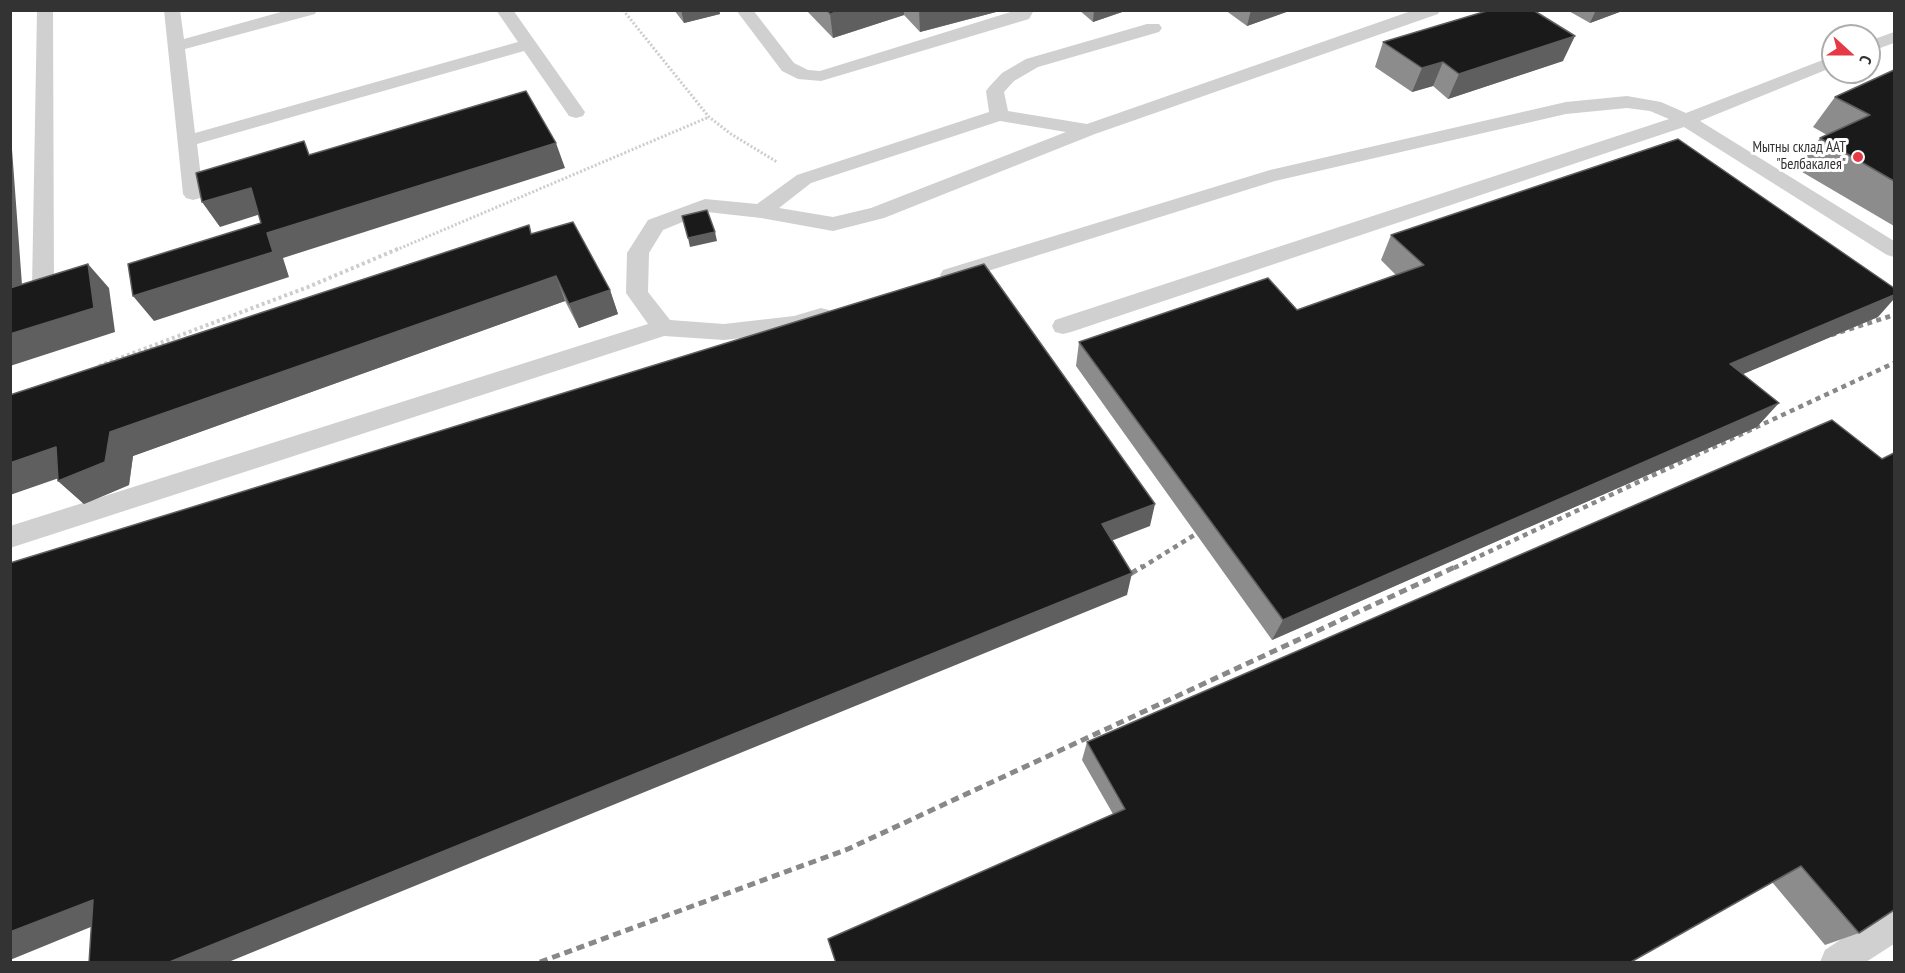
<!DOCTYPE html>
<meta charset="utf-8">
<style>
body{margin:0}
#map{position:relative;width:1905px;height:973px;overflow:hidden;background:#fff;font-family:"PT Sans Narrow",sans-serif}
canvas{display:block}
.frame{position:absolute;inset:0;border:12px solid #333;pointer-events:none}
.north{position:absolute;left:1821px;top:24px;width:60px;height:60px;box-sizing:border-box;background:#fff;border:2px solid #adadad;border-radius:50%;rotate:111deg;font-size:16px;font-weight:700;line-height:24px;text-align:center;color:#333}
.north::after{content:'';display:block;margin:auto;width:21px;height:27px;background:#e63946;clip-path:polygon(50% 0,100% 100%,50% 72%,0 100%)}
</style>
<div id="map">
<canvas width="1905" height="973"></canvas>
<div class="frame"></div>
<div class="north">С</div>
</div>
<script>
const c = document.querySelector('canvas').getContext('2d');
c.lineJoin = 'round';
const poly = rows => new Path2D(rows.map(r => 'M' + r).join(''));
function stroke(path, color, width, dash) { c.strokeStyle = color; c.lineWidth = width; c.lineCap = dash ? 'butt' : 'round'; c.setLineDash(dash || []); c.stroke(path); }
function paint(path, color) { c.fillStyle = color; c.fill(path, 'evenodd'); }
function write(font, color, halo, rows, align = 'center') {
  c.font = font + ' "PT Sans Narrow",sans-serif'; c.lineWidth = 6; c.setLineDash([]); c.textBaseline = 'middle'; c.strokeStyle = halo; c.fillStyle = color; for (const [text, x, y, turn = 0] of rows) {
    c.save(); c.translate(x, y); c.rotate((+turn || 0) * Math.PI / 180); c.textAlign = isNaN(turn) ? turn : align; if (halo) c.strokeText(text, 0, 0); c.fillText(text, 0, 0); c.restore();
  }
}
stroke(poly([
 [623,10,709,117,731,134,777,162],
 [396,250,709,117]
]), '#cdcdcd', 3, [2, 2]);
stroke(poly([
 [99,366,308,287,400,248]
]), '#cdcdcd', 4, [3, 3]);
paint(poly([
 [37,10,53,10,54,291,51,296,28,312,10,318,10,302,32,288,37,10],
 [164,10,180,10,184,39,288,10,317,10,315,14,185,49,195,133,518,42,496,10,513,10,585,112,583,116,576,118,569,116,524,51,197,144,203,194,200,198,193,200,186,198,183,194,164,10],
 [736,10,753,10,794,63,808,70,820,71,1017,10,1034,10,1029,19,821,81,798,79,782,71,736,10],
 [1414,10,1440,10,1438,14,1095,134,884,218,833,231,761,218,707,212,663,230,649,253,648,292,670,320,724,324,794,316,821,308,829,310,832,316,829,322,794,332,724,340,664,336,10,548,10,526,648,324,626,293,627,253,648,220,705,199,757,204,797,175,989,112,986,91,989,87,1002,73,1026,59,1147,24,1159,24,1162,28,1159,32,1038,67,1014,81,1004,92,1008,111,1087,124,1414,10],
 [1000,121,1066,132,871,208,833,217,779,208,811,183,1000,121],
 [1894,32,1894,43,1869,52,1869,41,1894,32],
 [1833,56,1833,67,1700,121,1894,241,1894,257,1887,255,1684,127,1071,332,1063,334,1055,332,1052,326,1055,320,1669,119,1650,111,1627,108,1566,114,1275,181,959,280,951,282,943,280,940,275,943,270,1270,170,1566,102,1627,96,1661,102,1686,113,1833,56],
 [1894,907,1894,944,1866,962,1820,962,1825,950,1882,912,1894,907]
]), '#d0d0d0');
stroke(poly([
 [1831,335,1894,315],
 [1141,568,1196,534,1213,529],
 [1454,568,1894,363]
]), '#888', 4.5, [5, 4.5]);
stroke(poly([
 [1119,581,1143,566],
 [540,962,848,849,1457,566]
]), '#888', 5, [8, 5]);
paint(poly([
 [674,10,719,10,720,14,684,23],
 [806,10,996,10,996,12,920,32,904,15,833,38],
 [1079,10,1128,10,1093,22],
 [1225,10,1292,10,1247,26],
 [1567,10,1625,10,1590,23],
 [1383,42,1563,61,1448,99,1433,86,1412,92,1375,67],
 [1894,70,1894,226,1797,169,1820,138,1827,135,1813,127,1835,97],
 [532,233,610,290,618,314,579,328,565,301,133,456,129,485,84,504,58,481],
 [1391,235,1878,317,1743,374,1757,427,1272,640,1076,366,1079,342,1297,310,1396,275,1381,260],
 [1832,420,1859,933,1825,945,1772,882,1113,814,1082,760,1087,742]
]), '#8c8c8c');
paint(poly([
 [681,10,719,10,720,14,684,23],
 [842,10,904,10,904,15,833,38,830,14],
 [919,10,996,10,996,12,920,32],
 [1094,10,1128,10,1093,22],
 [1251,10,1292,10,1247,26],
 [1596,10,1625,10,1590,23],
 [1575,36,1563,61,1448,99,1459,74],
 [1443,62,1433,86,1412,92,1422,68],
 [10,122,22,285,10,288],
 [556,143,565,168,283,258,289,277,154,321,133,296,267,233],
 [251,188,267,212,220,227,202,202],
 [715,232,717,241,690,247,688,238],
 [88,264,109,288,115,332,10,366,10,334],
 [556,276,565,301,133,456,129,485,84,504,58,481,110,432],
 [610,290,618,314,579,328,569,304],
 [1894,295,1894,299,1878,317,1710,388,1730,364],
 [1779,403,1757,427,1272,640,1283,620],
 [56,447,82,470,10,495,10,463],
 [1155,504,1150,526,1098,546,1102,524],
 [1132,573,1127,595,226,963,167,963],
 [93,900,125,913,10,960,10,932]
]), '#5f5f5f');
const building = poly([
 [827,10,842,10,830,14,827,10],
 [1490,10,1533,10,1575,36,1459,74,1443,62,1422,68,1383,42,1490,10],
 [1894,70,1894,181,1820,138,1870,115,1835,97,1894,70],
 [526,91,556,143,267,233,273,252,133,296,128,264,261,223,251,188,202,202,196,173,304,141,309,155,526,91],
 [1678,139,1894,288,1894,295,1730,364,1779,403,1283,620,1079,342,1268,278,1297,310,1424,265,1391,235,1678,139],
 [707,210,715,232,688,238,682,216,707,210],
 [573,222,610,290,569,304,556,276,110,432,105,462,58,481,56,447,10,463,10,395,529,225,531,234,573,222],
 [88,264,94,308,10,334,10,288,88,264],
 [984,264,1155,504,1102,524,1132,573,167,963,89,963,93,900,10,932,10,563,984,264],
 [1832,420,1882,459,1894,453,1894,910,1859,933,1801,866,1629,963,836,963,828,939,1125,809,1087,742,1832,420]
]);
paint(building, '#1a1a1a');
stroke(building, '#5f5f5f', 1.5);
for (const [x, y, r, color] of [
 [1858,157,6,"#e63946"]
]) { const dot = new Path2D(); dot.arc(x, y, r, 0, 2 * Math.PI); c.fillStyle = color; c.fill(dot); stroke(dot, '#fff', 2); }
write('15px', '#333', '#fff', [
 ["Мытны склад ААТ",1846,148],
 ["\"Белбакалея\"",1846,165]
], 'right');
</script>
